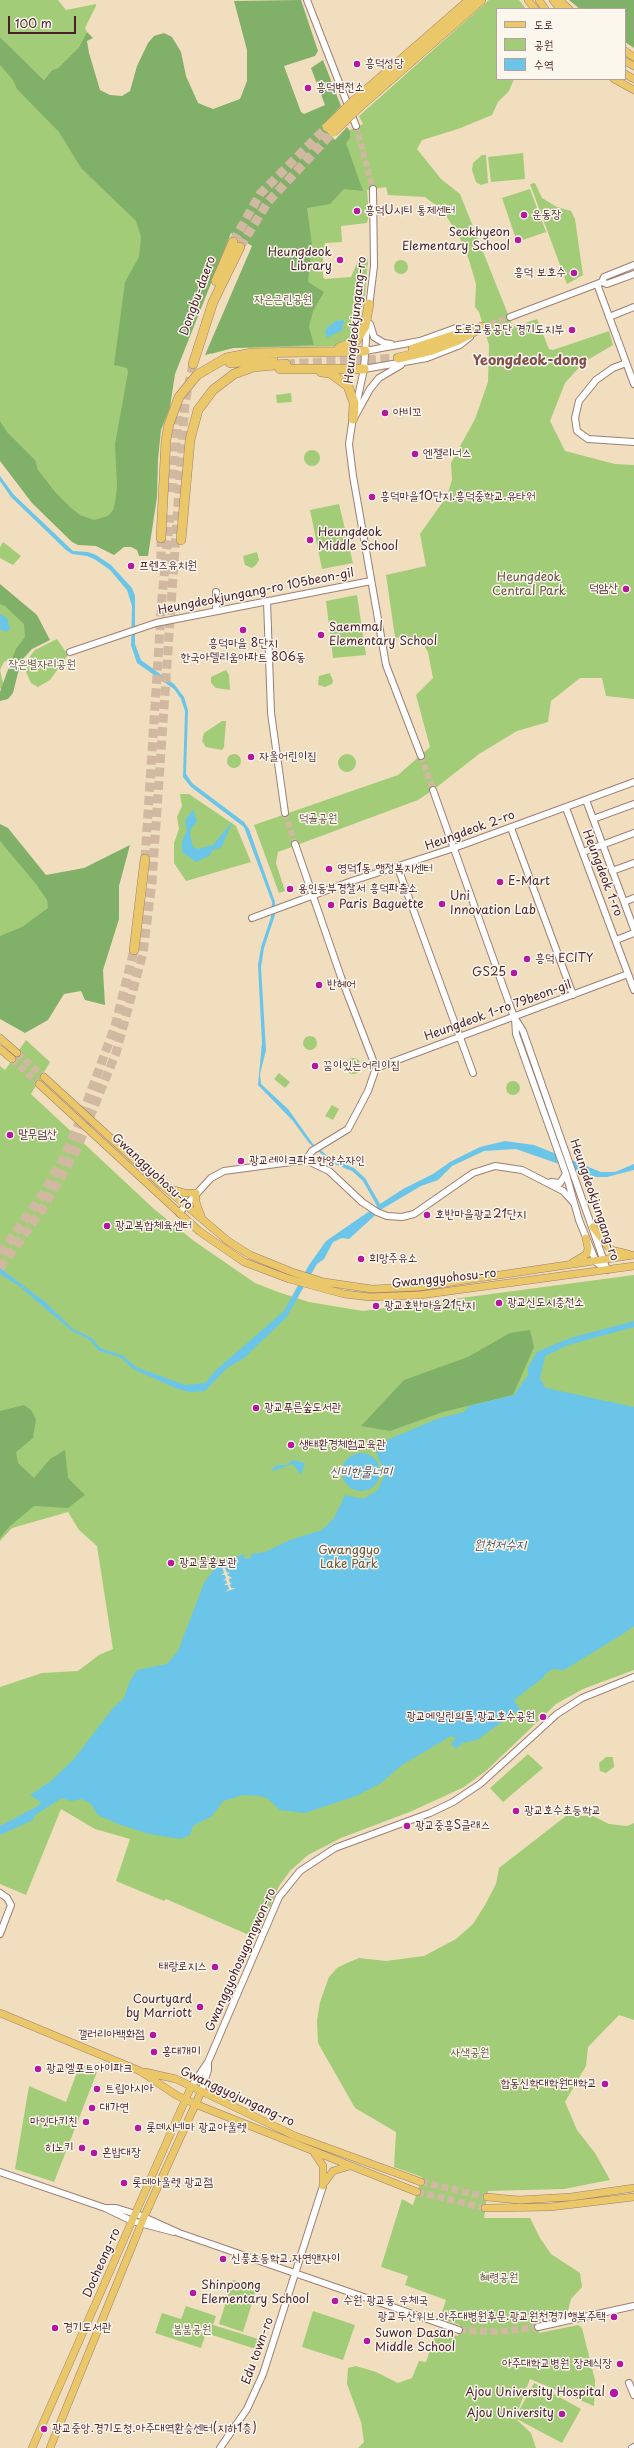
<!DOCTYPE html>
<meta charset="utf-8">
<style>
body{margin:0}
#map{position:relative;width:634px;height:2448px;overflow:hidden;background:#f1debe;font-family:"Playpen Sans","Poor Story",sans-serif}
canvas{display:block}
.legend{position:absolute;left:496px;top:8px;width:130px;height:72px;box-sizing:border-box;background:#fbf7ec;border:1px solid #b4a19f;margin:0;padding:5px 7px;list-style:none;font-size:12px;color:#4a1f2b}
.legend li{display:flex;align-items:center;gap:8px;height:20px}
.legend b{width:20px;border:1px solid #b4a19f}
.scale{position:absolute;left:8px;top:16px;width:68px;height:18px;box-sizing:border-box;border:2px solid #4a1f2b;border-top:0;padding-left:5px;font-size:12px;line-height:14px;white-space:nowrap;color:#4a1f2b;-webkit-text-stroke:3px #fbf7ec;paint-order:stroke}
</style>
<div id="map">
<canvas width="634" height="2448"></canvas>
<ul class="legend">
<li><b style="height:5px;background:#eac769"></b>도로</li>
<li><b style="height:11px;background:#a2cc78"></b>공원</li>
<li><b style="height:11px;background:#6ac5e8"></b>수역</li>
</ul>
<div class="scale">100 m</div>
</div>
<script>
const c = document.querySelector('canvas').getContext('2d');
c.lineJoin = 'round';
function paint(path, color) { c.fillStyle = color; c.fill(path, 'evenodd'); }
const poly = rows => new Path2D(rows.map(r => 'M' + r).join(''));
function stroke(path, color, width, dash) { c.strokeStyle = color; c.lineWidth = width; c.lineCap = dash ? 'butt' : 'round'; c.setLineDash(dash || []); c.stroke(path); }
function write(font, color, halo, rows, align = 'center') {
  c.font = font + ' "Playpen Sans","Poor Story",sans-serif'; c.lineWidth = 3; c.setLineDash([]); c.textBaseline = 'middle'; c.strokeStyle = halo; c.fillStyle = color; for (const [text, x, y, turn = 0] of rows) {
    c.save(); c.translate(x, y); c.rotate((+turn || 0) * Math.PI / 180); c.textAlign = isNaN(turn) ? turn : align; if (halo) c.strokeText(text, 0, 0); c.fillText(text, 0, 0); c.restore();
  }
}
paint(poly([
 [0,0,58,0,66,10,96,4,96,6,85,28,87,32,79,47,58,68,52,70,44,80,0,37],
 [489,0,519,0,526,9,497,9,497,79,514,79,509,91,498,102,492,115,458,129,422,140,417,149,441,179,460,194,513,327,537,319,549,349,553,350,609,331,613,345,584,362,565,383,550,421,565,451,615,464,634,465,634,699,606,696,602,678,580,678,551,701,548,722,517,731,479,754,433,790,418,800,278,852,276,863,285,891,279,893,254,825,398,775,430,747,416,695,433,678,428,652,420,639,405,640,395,637,386,575,426,566,420,534,447,496,452,480,451,463,475,419,488,382,489,345,479,312,475,307,476,284,469,260,459,236,443,211,425,197,388,195,386,187,367,190,369,214,367,223,341,226,342,242,325,243,323,256,323,277,325,279,351,277,358,261,368,259,365,294,360,317,355,322,355,339,344,346,233,348,211,354,220,326,260,232,350,138,350,130,363,124,359,116],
 [0,63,148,218,114,517,94,533,0,451],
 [523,153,525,179,491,182,488,157],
 [482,155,486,155,488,183,481,185,476,182,472,170,473,163],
 [535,183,542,198,557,207,571,211,575,219,583,275,567,284,530,184],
 [530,189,546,232,517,242,502,198],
 '394 267a7 7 0 1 1 14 0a7 7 0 1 1-14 0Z',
 [291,393,292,402,277,403,276,395],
 '304 458a8 8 0 1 1 16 0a8 8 0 1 1-16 0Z',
 [339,504,353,563,322,569,310,510],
 [3,542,21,556,13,565,0,558,0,547],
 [257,552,259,560,256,565,252,568,245,565,243,556],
 [357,595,366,655,333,658,326,601],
 [0,596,36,631,21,654,4,662,0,670,4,687,0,689],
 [57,639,68,655,50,680,38,687,31,683,23,665,35,650],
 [226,670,229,675,230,690,216,688,211,683,211,677],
 [330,673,333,681,332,684,325,687,318,685,319,676],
 [222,721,226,721,224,747,222,750,206,747,202,741,204,733],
 '338 763a9 9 0 1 1 18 0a9 9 0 1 1-18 0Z',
 '227 761a7 7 0 1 1 14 0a7 7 0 1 1-14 0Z',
 [180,794,189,794,236,826,251,862,186,881,174,863,174,843,179,829,177,817,182,806],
 [0,826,67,908,0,952],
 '303 1043a7 7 0 1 1 14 0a7 7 0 1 1-14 0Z',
 [26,1040,50,1062,31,1094,154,1209,194,1241,255,1283,278,1292,309,1302,363,1311,634,1275,634,1670,583,1689,556,1704,487,1770,464,1787,412,1811,341,1838,308,1855,290,1871,279,1886,256,1938,166,1899,164,1901,116,1881,130,1839,95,1829,61,1809,26,1895,0,1884,0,1687,42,1673,78,1671,99,1655,113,1649,97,1546,79,1530,68,1512,12,1528,0,1541,0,1066,5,1070],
 '345 1066a8 8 0 1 1 16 0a8 8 0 1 1-16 0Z',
 [279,1073,290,1082,285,1088,274,1079],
 '506 1088a7 7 0 1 1 14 0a7 7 0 1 1-14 0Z',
 [332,1105,339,1109,333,1120,325,1116],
 [528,1754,543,1768,503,1802,490,1788],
 [606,1757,613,1757,614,1767,606,1773,600,1771,599,1763],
 [566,1816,593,1816,609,1824,627,1826,634,1823,634,2020,619,2015,588,2047,586,2066,565,2102,577,2130,595,2153,610,2180,564,2189,488,2191,484,2218,530,2218,540,2238,551,2254,580,2273,582,2287,571,2299,567,2314,537,2321,539,2333,578,2325,582,2328,595,2380,594,2406,530,2379,515,2418,531,2433,536,2448,358,2448,364,2442,361,2422,347,2384,348,2368,356,2366,376,2372,398,2383,412,2378,419,2361,426,2362,437,2330,458,2336,460,2325,440,2319,446,2300,405,2285,408,2276,381,2267,402,2199,413,2205,422,2177,394,2167,396,2132,355,2108,318,2043,317,2021,320,2002,329,1977,337,1968,347,1963,359,1958,386,1961,424,1956,456,1939,473,1924,485,1905,496,1884,499,1868],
 [80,2064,97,2072,54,2182,15,2169,29,2086,66,2102],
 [233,2280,257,2287,243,2332,219,2324],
 [186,2306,216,2316,213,2325,265,2341,262,2351,206,2333,201,2348,155,2333,162,2313,181,2319],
 [313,2311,355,2325,343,2360,302,2347],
 [534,2383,581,2409,562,2443,515,2418]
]), '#a2cc78');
paint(poly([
 [301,0,318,51,315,56,284,66,301,112,304,114,325,105,311,68,323,60,341,106,322,126,335,140,347,127,350,131,350,138,346,143,363,191,344,189,330,204,307,208,312,244,308,282,324,292,313,311,309,327,314,345,233,348,205,355,252,246,231,233,175,374,170,407,161,430,158,459,157,497,148,556,139,556,137,550,131,547,124,547,114,555,96,546,78,545,72,542,32,503,0,461,0,421,7,432,35,460,38,470,56,493,71,508,80,515,94,520,108,516,113,510,115,503,117,486,115,444,128,372,127,368,114,365,125,282,139,257,141,237,136,221,81,168,59,132,17,89,13,80,0,65,0,37,44,80,52,70,58,68,79,47,87,32,93,38,87,41,89,53,100,90,110,95,122,96,130,91,137,66,148,43,154,36,164,33,172,37,181,52,186,76,198,103,213,109,240,99,247,81,247,50,234,1],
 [569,0,634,0,634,48,625,42,625,9,580,9],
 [0,584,37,615,50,640,32,649,21,661,13,693,8,699,0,701,0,692,6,675,16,649,25,637,24,624,5,606,0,604],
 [0,824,8,828,46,875,84,868,130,845,119,886,119,919,103,970,105,1005,85,1000,81,991,64,994,48,1020,25,1033,0,1019,0,936,22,927,48,908,47,900,36,884,0,841],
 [530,1330,534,1347,513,1395,443,1412,390,1431,361,1426,404,1380,468,1357,510,1333],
 [24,1405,31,1410,36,1419,33,1438,16,1452,18,1463,34,1478,50,1459,65,1450,68,1478,85,1495,68,1508,34,1506,10,1526,0,1538,0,1411]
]), '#81b068');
paint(poly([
 [344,320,342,330,327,338,325,331,328,327,336,321],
 [0,476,14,495,73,551,88,552,96,555,111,565,132,588,135,596,135,644,141,660,174,684,184,697,188,710,186,774,192,783,244,822,249,829,275,902,275,915,264,948,261,967,266,1050,260,1074,261,1084,288,1109,313,1144,329,1157,354,1168,365,1178,380,1204,403,1189,433,1174,450,1162,480,1147,505,1141,534,1145,601,1172,615,1172,634,1164,634,1170,607,1177,596,1177,516,1149,484,1151,452,1166,438,1180,421,1186,382,1209,349,1239,342,1238,333,1242,324,1259,317,1264,286,1318,244,1358,227,1368,205,1391,190,1392,178,1389,133,1369,120,1357,99,1351,90,1340,72,1331,19,1286,0,1274,0,1268,45,1302,73,1329,92,1338,100,1348,122,1355,136,1367,185,1385,205,1383,216,1370,284,1311,309,1265,326,1241,377,1206,363,1181,352,1171,332,1163,309,1143,293,1121,258,1085,262,1043,258,965,261,947,271,917,272,902,244,827,191,787,183,777,185,711,181,699,174,689,137,663,131,645,132,606,127,590,110,570,96,560,87,556,72,554,66,550,11,497,0,481],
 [0,614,7,618,10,629,6,632,0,629],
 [193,809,197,822,191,828,190,835,193,847,198,849,213,845,233,821,221,848,213,850,209,856,196,862,182,852,182,842,187,830,185,821],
 [634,1321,634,1327,568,1345,545,1356,540,1379,546,1388,634,1407,634,1626,623,1634,564,1670,553,1669,546,1673,544,1677,514,1700,521,1711,517,1711,477,1740,462,1743,456,1749,451,1744,456,1738,451,1736,402,1765,381,1783,356,1796,305,1813,280,1810,267,1798,259,1796,243,1795,223,1801,212,1816,193,1826,190,1835,181,1839,149,1834,118,1824,98,1815,91,1804,82,1799,71,1801,62,1798,35,1815,33,1820,0,1835,0,1826,38,1806,41,1802,30,1795,51,1781,74,1759,113,1708,124,1698,130,1681,137,1670,167,1664,178,1651,204,1583,218,1564,244,1554,245,1559,251,1558,251,1554,265,1552,290,1540,322,1530,334,1518,345,1495,363,1499,378,1490,385,1473,376,1452,387,1440,437,1419,464,1412,469,1406,514,1395,528,1375,528,1367,537,1352,570,1338],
 '342 1472a19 19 0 1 1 38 0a19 19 0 1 1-38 0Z',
 [293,1460,305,1463,301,1475,293,1464,273,1471,272,1469,277,1465,287,1465]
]), '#6ac5e8');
paint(poly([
 [223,1562,227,1573,230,1572,227,1575,232,1578,229,1579,230,1583,233,1582,230,1584,231,1588,236,1588,225,1592,229,1589,228,1585,224,1585,227,1583,226,1580,223,1581,226,1578,225,1575,221,1575,224,1573,221,1563]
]), '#f1debe');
stroke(poly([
 [356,126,373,189],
 [482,327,510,317],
 [421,756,433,790],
 [285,813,295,844]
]), '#d0b8a1', 6, [6, 3]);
stroke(poly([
 [17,1053,44,1077],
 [12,1059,39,1084],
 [421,2182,487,2197],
 [417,2192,485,2208],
 [459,2330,498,2332,538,2327]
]), '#d0b8a1', 7, [7, 3.5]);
stroke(poly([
 [233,242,260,194,327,127],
 [240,247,268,202,333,132],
 [286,364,398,358],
 [172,492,179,407],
 [161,538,161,559],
 [145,859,162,598,170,515],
 [0,1254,43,1194,62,1161,80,1121,115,1026,134,950],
 [0,1268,42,1210,76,1151,116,1053,143,953,152,882,185,403,193,364]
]), '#d0b8a1', 9, [9, 4.5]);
const minor = poly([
 [307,0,356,126],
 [602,282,604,277,634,265],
 [597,284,634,384],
 [369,307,374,266,373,189],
 [510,317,602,282,607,284,634,274],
 [609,317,634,307],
 [370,324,374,337,384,343,391,344],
 [365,351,420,341,456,328,478,328],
 [626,363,613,368,596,380,579,401,575,418,577,431,588,439,634,442],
 [364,369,427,358,460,345,470,337],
 [356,406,364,369,367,324],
 [353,417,349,444,353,476,386,665,421,756],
 [354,418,370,389,379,378,401,365],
 [216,592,216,611],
 [267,601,271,713,285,813],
 [70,652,156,623,371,581],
 [433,790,514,1017,523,1031,607,1270],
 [586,800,634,929],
 [566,808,634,990],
 [593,819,634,804],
 [511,828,573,995],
 [295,844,342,980,376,1068],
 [583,852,634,833],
 [398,868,473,1073],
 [612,871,634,863],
 [624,902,634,898],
 [252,918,352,881,454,848,634,782],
 [616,940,634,933],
 [515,1019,516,1034,566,1174,579,1220,596,1262,607,1270],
 [376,1068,628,974],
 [306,1160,312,1151,348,1129,368,1091,376,1068],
 [551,1182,560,1183,566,1174],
 [179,1213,211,1178,224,1171,306,1160,329,1171,362,1202,377,1212,387,1216,402,1217,414,1214,473,1173,495,1166,522,1170,563,1191,574,1203],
 [0,1893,7,1898,11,1905,0,1934],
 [191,2087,208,2062,279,1897,300,1871,335,1848,430,1813,453,1802,480,1784,557,1714,582,1698,634,1677],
 [201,2092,208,2070,208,2062],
 [0,2172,105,2208,132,2221,174,2232],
 [105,2208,116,2208,139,2215,179,2233,459,2330],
 [538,2327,634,2306],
 [629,2383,634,2395],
 [220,2448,247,2409,263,2374,323,2186],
 [632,2448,634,2447]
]);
const major = poly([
 [528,0,535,9],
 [539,0,545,9],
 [553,0,560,9],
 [559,0,569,9],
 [625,51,634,57],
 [625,61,634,66],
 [625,74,634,79],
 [614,79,634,90],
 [0,1038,17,1053],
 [0,1049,12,1059],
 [44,1077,163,1186,228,1241,250,1255,292,1272,324,1282,372,1289,419,1287,634,1255],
 [39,1084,199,1231,244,1262,289,1279,344,1294,370,1297,420,1295,634,1266],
 [168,1188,185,1193,196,1193,196,1202,202,1219],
 [593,1227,611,1250,628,1254],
 [572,1263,587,1254,588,1248,586,1238],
 [0,2013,140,2071,176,2095,195,2104,417,2192],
 [145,2072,176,2079,295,2136,421,2182],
 [315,2154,323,2166,323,2186],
 [325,2182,333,2171,350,2166],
 [487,2197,519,2200,571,2197,634,2188],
 [485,2208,550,2207,634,2197],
 [32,2448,191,2087],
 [50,2448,144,2217,201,2092]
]);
const highway = poly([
 [354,101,470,0],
 [360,106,481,0],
 [216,281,233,242],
 [339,348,356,341,365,326,369,304],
 [413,349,465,332],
 [398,358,432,350,458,340,482,327],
 [230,363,273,359],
 [193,364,213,302,240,247],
 [280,369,364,369],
 [321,372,330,373,348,386,354,403,353,419],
 [161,538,166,440,169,424,179,397,197,375,226,358,252,353,365,351],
 [181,540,190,440,198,410,213,390,234,374,253,367,286,364],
 [134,950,145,859]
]);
stroke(minor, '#9e7e74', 8);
stroke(major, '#9e7e74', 8);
stroke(highway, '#9e7e74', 10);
stroke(minor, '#fff', 6);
stroke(major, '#eac769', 7);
stroke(highway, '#eac769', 9);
const highwayBridge = poly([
 [327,127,354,101],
 [333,132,360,106]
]);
stroke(highwayBridge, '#9e7e74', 10, []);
stroke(highwayBridge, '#eac769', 9);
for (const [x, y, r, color] of [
 [357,64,4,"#b5179e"],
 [308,88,4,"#b5179e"],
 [357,211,4,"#b5179e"],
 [524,215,4,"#b5179e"],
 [518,240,4,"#b5179e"],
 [340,260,4,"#b5179e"],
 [574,273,4,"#b5179e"],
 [572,330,4,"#b5179e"],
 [385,413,4,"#b5179e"],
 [415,454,4,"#b5179e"],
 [372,497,4,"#b5179e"],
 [310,540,4,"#b5179e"],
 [131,566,4,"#b5179e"],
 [626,589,4,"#b5179e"],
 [243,630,4,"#b5179e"],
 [321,635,4,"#b5179e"],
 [251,757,4,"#b5179e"],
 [329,869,4,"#b5179e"],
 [500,882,4,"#b5179e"],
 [290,889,4,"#b5179e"],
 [442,904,4,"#b5179e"],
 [331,905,4,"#b5179e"],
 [527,959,4,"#b5179e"],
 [514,973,4,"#b5179e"],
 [319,985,4,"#b5179e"],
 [315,1066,4,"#b5179e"],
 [10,1135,4,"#b5179e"],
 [241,1161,4,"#b5179e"],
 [427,1215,4,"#b5179e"],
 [107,1226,4,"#b5179e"],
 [361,1259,4,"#b5179e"],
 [499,1303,4,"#b5179e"],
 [376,1306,4,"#b5179e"],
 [256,1408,4,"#b5179e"],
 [291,1445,4,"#b5179e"],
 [171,1563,4,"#b5179e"],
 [543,1717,4,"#b5179e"],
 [516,1811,4,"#b5179e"],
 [407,1826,4,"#b5179e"],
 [215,1967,4,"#b5179e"],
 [200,2007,4,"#b5179e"],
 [153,2035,4,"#b5179e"],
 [154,2052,4,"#b5179e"],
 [38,2069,4,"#b5179e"],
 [605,2084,4,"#b5179e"],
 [97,2089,4,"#b5179e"],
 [92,2108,4,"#b5179e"],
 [86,2122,4,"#b5179e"],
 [138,2128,4,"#b5179e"],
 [82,2148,4,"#b5179e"],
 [94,2153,4,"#b5179e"],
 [124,2183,4,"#b5179e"],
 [223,2259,4,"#b5179e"],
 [193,2293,4,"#b5179e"],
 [335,2301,4,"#b5179e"],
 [614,2317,4,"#b5179e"],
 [55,2328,4,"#b5179e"],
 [367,2341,4,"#b5179e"],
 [620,2364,4,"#b5179e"],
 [614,2393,5,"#b5179e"],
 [562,2414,4,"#b5179e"],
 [44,2429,4,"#b5179e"]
]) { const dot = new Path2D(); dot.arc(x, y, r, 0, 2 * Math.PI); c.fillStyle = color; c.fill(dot); stroke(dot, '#fbf7ec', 1.5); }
write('12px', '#4a1f2b', '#fbf7ec', [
 ["흥덕성당",365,64],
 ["흥덕변전소",316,88],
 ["흥덕U시티 통제센터",365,211],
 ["운동장",532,215],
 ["Seokhyeon",510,233,"right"],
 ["Elementary School",510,247,"right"],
 ["Heungdeok",332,253,"right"],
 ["Library",332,267,"right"],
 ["흥덕 보호수",566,273,"right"],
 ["도로교통공단 경기도지부",564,330,"right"],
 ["아비꼬",393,413],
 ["엔젤리너스",423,454],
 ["흥덕마을10단지.흥덕중학교.유타워",380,497],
 ["Heungdeok",318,533],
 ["Middle School",318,547],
 ["프렌즈유치원",139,566],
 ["덕암산",618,589,"right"],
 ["Saemmal",329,628],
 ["Elementary School",329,642],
 ["흥덕마을 8단지",243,644,"center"],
 ["한국아델리움아파트 806동",243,658,"center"],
 ["자울어린이집",259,757],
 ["영덕1동 행정복지센터",337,869],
 ["E-Mart",508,882],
 ["용인동부경찰서 흥덕파출소",298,889],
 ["Uni",450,897],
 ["Innovation Lab",450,911],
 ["Paris Baguette",339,905],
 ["흥덕 ECITY",535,959],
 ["GS25",506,973,"right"],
 ["반헤어",327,985],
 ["꿈이있는어린이집",323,1066],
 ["말무덤산",18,1135],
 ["광교레이크파크한양수자인",249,1161],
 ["호반마을광교21단지",435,1215],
 ["광교복합체육센터",115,1226],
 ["희망주유소",369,1259],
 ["광교신도시충전소",507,1303],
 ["광교호반마을21단지",384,1306],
 ["광교푸른숲도서관",264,1408],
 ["생태환경체험교육관",299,1445],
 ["광교물홍보관",179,1563],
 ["광교에일린의뜰.광교호수공원",535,1717,"right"],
 ["광교호수초등학교",524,1811],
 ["광교중흥S클래스",415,1826],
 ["태랑로지스",207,1967,"right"],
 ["Courtyard",192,2000,"right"],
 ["by Marriott",192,2014,"right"],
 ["갤러리아백화점",145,2035,"right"],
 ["홍대개미",162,2052],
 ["광교엘포트아이파크",46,2069],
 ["합동신학대학원대학교",597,2084,"right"],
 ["트립아시아",105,2089],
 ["대가연",100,2108],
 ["마잇다키친",78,2122,"right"],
 ["롯데시네마 광교아울렛",146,2128],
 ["히노키",74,2148,"right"],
 ["혼밥대장",102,2153],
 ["롯데아울렛 광교점",132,2183],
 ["신풍초등학교.자연앤자이",231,2259],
 ["Shinpoong",201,2286],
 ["Elementary School",201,2300],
 ["수원 광교동 우체국",343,2301],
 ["광교두산위브.아주대병원후문.광교원천경기행복주택",606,2317,"right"],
 ["경기도서관",63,2328],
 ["Suwon Dasan",375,2334],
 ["Middle School",375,2348],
 ["아주대학교병원 장례식장",612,2364,"right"],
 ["Ajou University Hospital",605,2393,"right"],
 ["Ajou University",554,2414,"right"],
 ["광교중앙.경기도청.아주대역환승센터(지하1층)",52,2429]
], 'left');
write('12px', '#4a1f2b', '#fbf7ec', [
 ["Dongbu-daero",198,296,-70],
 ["Heungdeokjungang-ro",356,320,-84],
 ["Heungdeokjungang-ro 105beon-gil",256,592,-11],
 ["Heungdeok 2-ro",470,831,-20],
 ["Heungdeok 1-ro",602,873,69],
 ["Heungdeok 1-ro 79beon-gil",498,1011,-20],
 ["Gwanggyohosu-ro",152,1172,43],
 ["Heungdeokjungang-ro",594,1200,71],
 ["Gwanggyohosu-ro",444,1279,-6],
 ["Gwanggyohosugongwon-ro",241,1960,-66],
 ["Gwanggyojungang-ro",237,2097,25],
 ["Docheong-ro",102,2263,-66],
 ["Edu town-ro",258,2351,-70]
]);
write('12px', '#645342', '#fbf7ec', [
 ["자은근린공원",283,300],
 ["Heungdeok",529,578],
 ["Central Park",529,592],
 ["작은별자리공원",42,665],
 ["덕골공원",318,819],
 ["Gwanggyo",349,1551],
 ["Lake Park",349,1565],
 ["사색공원",470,2053],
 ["혜령공원",499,2278],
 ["붐붐공원",192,2330]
]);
write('italic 13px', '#545164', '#fbf7ec', [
 ["신비한물너미",361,1472],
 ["원천저수지",500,1545]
]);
write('bold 14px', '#80514c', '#fbf7ec', [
 ["Yeongdeok-dong",530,361]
]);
</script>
